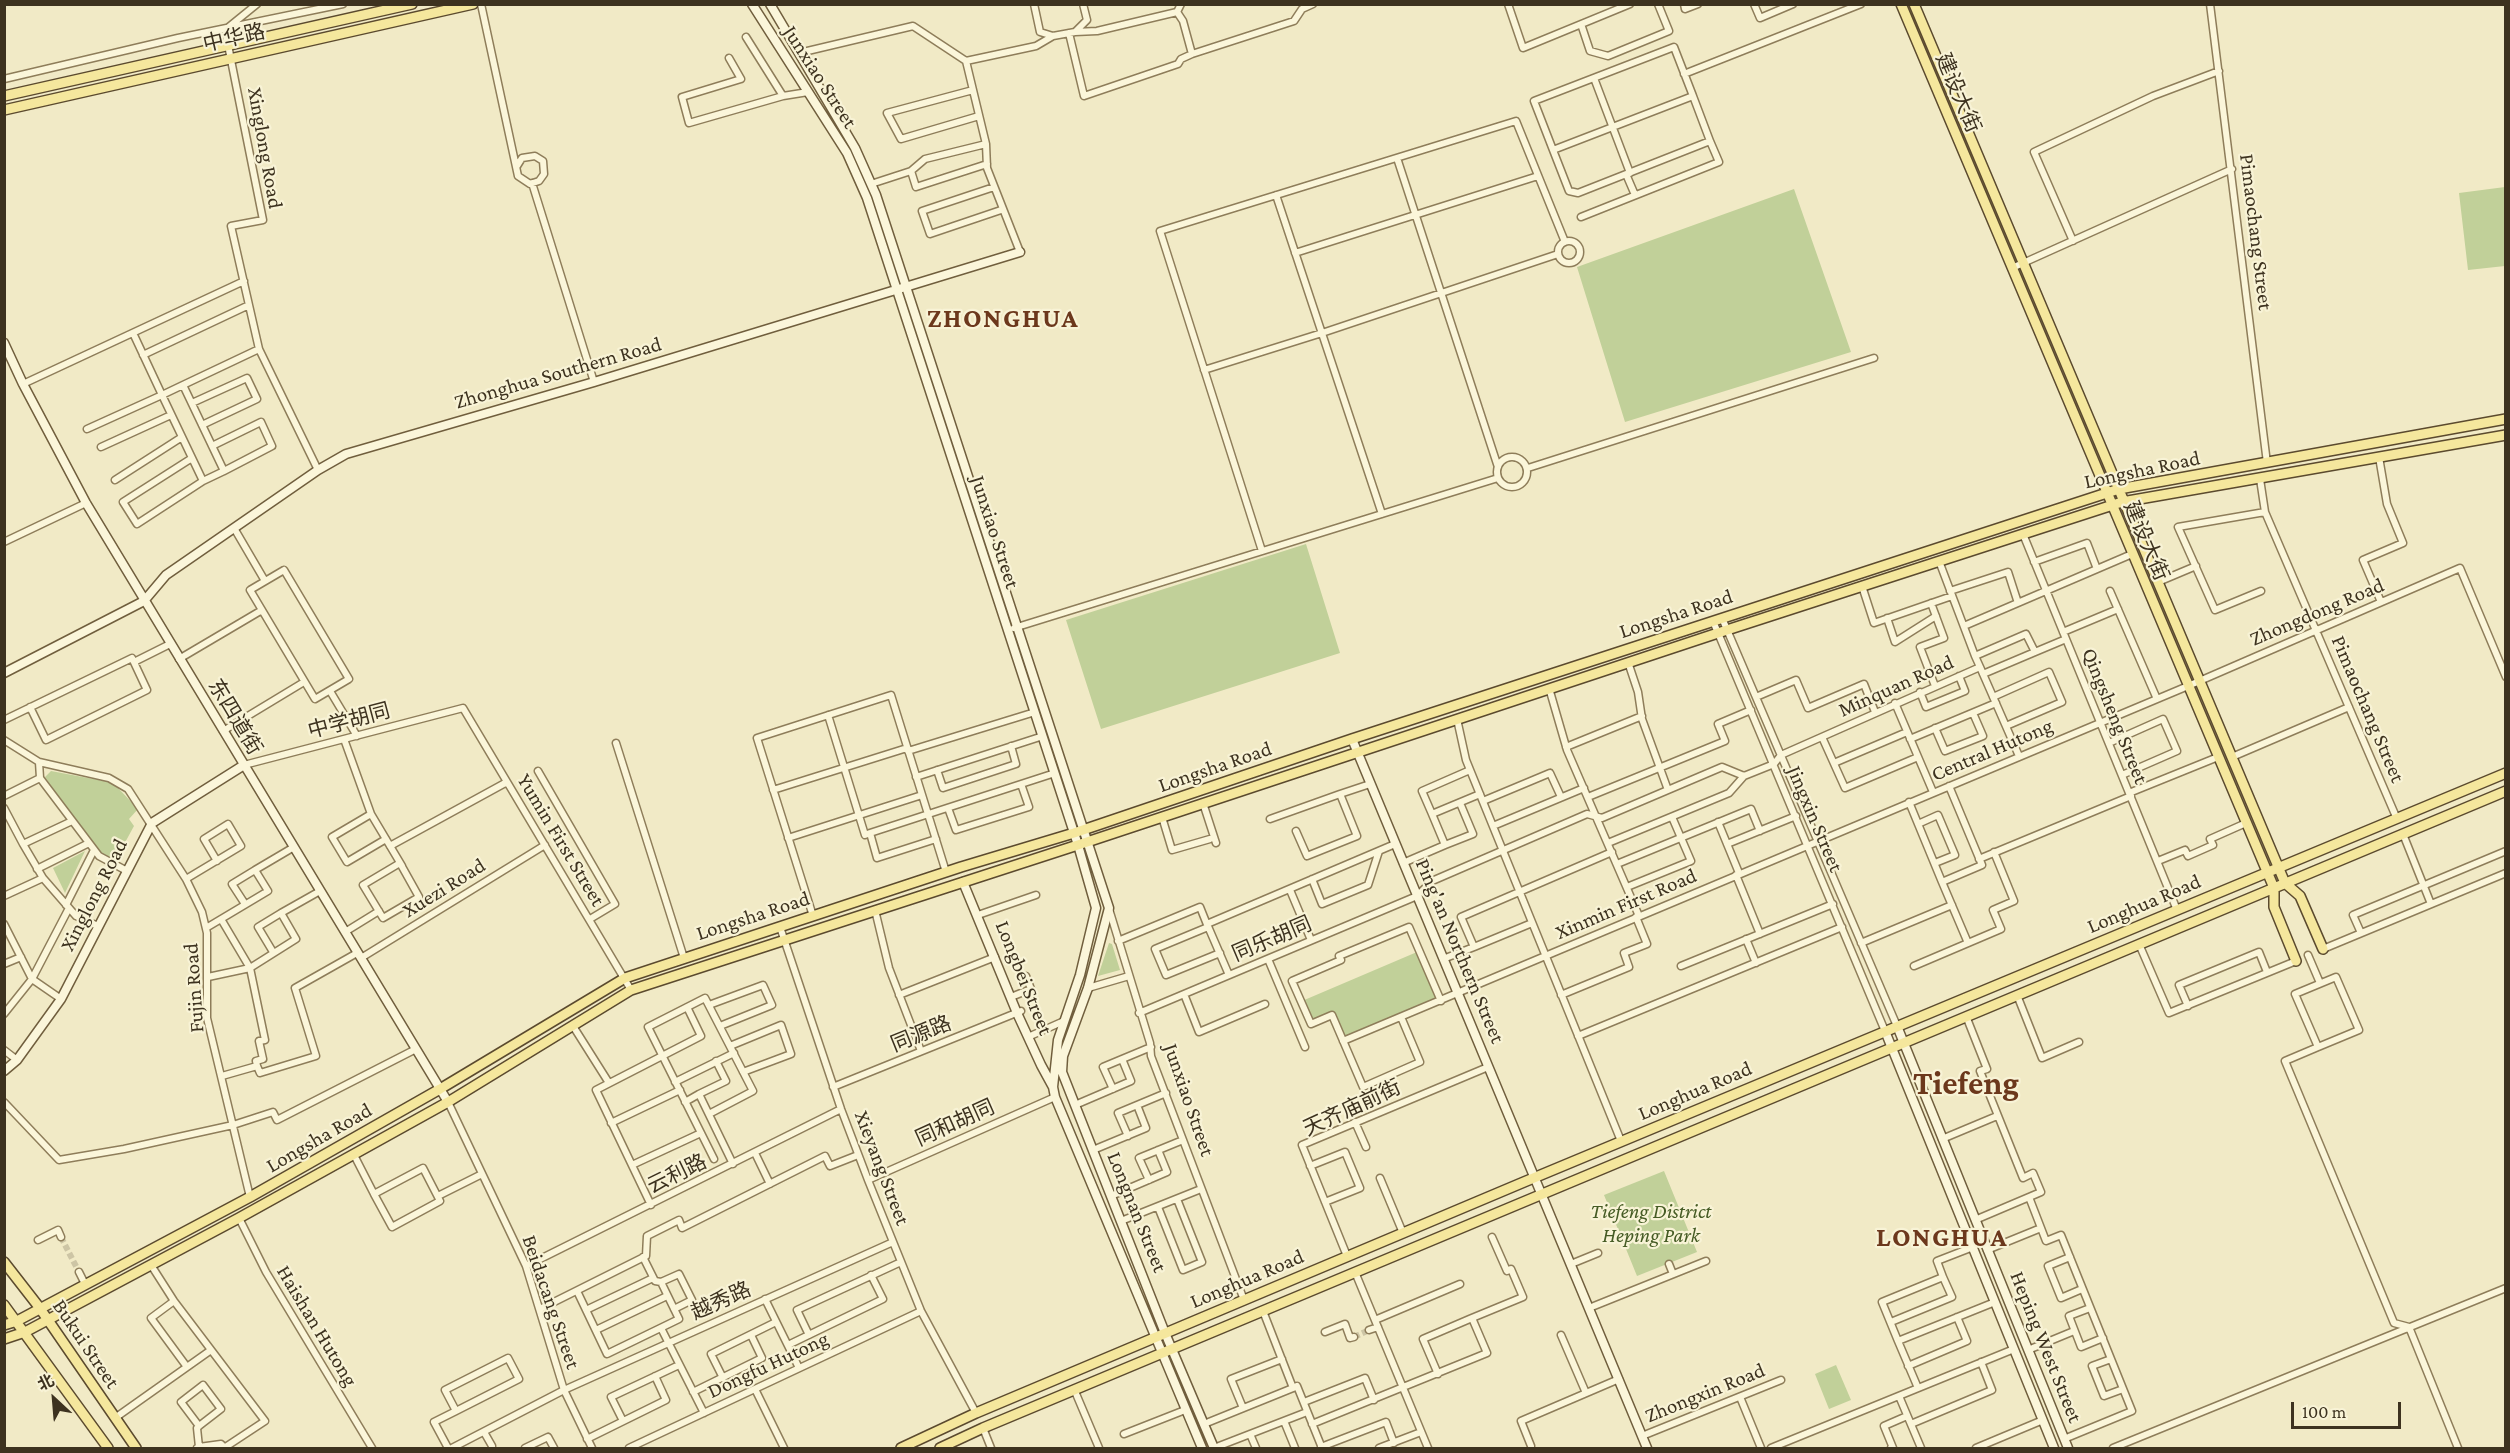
<!DOCTYPE html>
<meta charset="utf-8">
<style>
body{margin:0}
#map{position:relative;width:2510px;height:1453px;overflow:hidden;background:#f1eac6;font-family:"Crimson Pro","Noto Sans SC",serif}
canvas{display:block}
.frame{position:absolute;inset:0;border:6px solid #3d321f;pointer-events:none}
.north{position:absolute;left:24px;top:1369px;width:60px;height:60px;-webkit-text-stroke:4px #f8f3d6;paint-order:stroke;rotate:334deg;font-size:16px;font-weight:700;line-height:24px;text-align:center;color:#3d321f}
.north::after{content:'';display:block;margin:auto;width:21px;height:27px;background:#3d321f;clip-path:polygon(50% 0,100% 100%,50% 72%,0 100%)}
.scale{position:absolute;left:2291px;top:1402px;width:110px;height:27px;box-sizing:border-box;border:3px solid #3d321f;border-top:0;padding-left:8px;font-size:18px;line-height:21px;white-space:nowrap;color:#3d321f;-webkit-text-stroke:4px #f8f3d6;paint-order:stroke}
</style>
<div id="map">
<canvas width="2510" height="1453"></canvas>
<div class="frame"></div>
<div class="north">北</div>
<div class="scale">100 m</div>
</div>
<script>
const c = document.querySelector('canvas').getContext('2d');
c.lineJoin = 'round';
function paint(path, color) { c.fillStyle = color; c.fill(path, 'evenodd'); }
const poly = rows => new Path2D(rows.map(r => 'M' + r).join(''));
function stroke(path, color, width, dash) { c.strokeStyle = color; c.lineWidth = width; c.lineCap = dash ? 'butt' : 'round'; c.setLineDash(dash || []); c.stroke(path); }
function write(font, color, halo, rows, align = 'center') {
  c.font = font + ' "Crimson Pro","Noto Sans SC",serif'; c.lineWidth = 4.5; c.setLineDash([]); c.textBaseline = 'middle'; c.strokeStyle = halo; c.fillStyle = color; for (const [text, x, y, turn = 0] of rows) {
    c.save(); c.translate(x, y); c.rotate((+turn || 0) * Math.PI / 180); c.textAlign = isNaN(turn) ? turn : align; if (halo) c.strokeText(text, 0, 0); c.fillText(text, 0, 0); c.restore();
  }
}
paint(poly([
 [2505,187,2505,266,2468,270,2459,193],
 [1794,189,1851,352,1625,422,1577,267],
 [1306,544,1340,653,1101,729,1066,620],
 [51,771,109,782,118,788,138,809,129,819,134,826,115,861,100,853,67,810,45,777],
 [85,851,65,893,53,868],
 [1109,943,1112,944,1120,970,1098,976],
 [1417,952,1437,1000,1345,1039,1333,1012,1311,1021,1302,1001],
 [1664,1171,1697,1252,1637,1276,1604,1195],
 [1836,1365,1851,1400,1829,1409,1815,1374]
]), '#c1d099');
stroke(poly([
 [61,1237,79,1272],
 [1354,1337,1369,1330]
]), '#cdc5a5', 6, [6, 3]);
const street = poly([
 [257,4,225,30,263,220,231,226,259,349,318,470],
 [481,4,518,176,530,184,539,181,544,174,543,161,535,156,522,158,517,166],
 [1034,4,1040,32,1053,36,1075,32,1087,20,1083,4],
 [1508,4,1523,48,1630,4],
 [1684,4,1685,9,1698,4],
 [1754,4,1760,18,1793,4],
 [2210,4,2267,463],
 [1581,24,1590,51,1608,56,1669,31,1658,4],
 [1075,32,1097,31,1177,12,1181,4],
 [1069,33,1084,96,1178,64,1181,59,1192,54,1183,21,1177,12],
 [746,37,783,96],
 [799,53,913,26,966,61,1036,46,1053,36],
 [1192,54,1294,21,1302,9,1313,4],
 [729,58,741,79,682,97,689,123,783,96,808,92],
 [966,61,986,144,987,168,1020,252],
 [1684,74,1861,4],
 [1594,78,1630,173],
 [4,79,178,38,343,4],
 [973,90,887,113,901,139,979,116],
 [1553,150,1693,96,1674,47,1534,101,1553,150,1569,191,1578,193,1710,141,1693,96],
 [1397,158,1498,467],
 [911,171,916,187,987,164],
 [1626,174,1635,195],
 [532,183,594,382],
 [871,184,911,171,925,159,986,144],
 [994,187,922,211,930,234,1001,210],
 [1276,195,1382,514],
 [1581,217,1719,162,1710,141],
 [2073,241,2034,152,2153,96,2219,71],
 '1558 252a11 11 0 1 1 22 0a11 11 0 1 1-22 0Z',
 [1295,253,1538,176],
 [2012,268,2232,169],
 [143,355,249,305],
 [1204,370,1322,333,1558,254],
 [23,384,244,281],
 [183,385,259,349],
 [192,403,247,378,257,399,202,425],
 [87,429,162,395,183,385,224,471,203,481,162,395,133,333],
 [212,446,261,422,272,446,224,471],
 [101,447,171,415],
 '1497 472a15 15 0 1 1 30 0a15 15 0 1 1-30 0Z',
 [2379,457,2387,504,2403,543,2363,560,2381,602],
 [192,458,123,502,137,524,203,481],
 [1528,468,1874,358],
 [2260,479,2265,512,2397,819],
 [115,480,182,437],
 [234,528,265,581],
 [2023,534,2177,910],
 [4,542,86,503],
 [1262,551,1160,231,1516,121,1565,242],
 [1939,561,1975,656],
 [2034,562,2087,543,2097,569],
 [284,570,349,679,315,699,250,590,284,570],
 [2158,582,2196,566],
 [1862,586,1874,623,1952,596],
 [1950,591,2008,572,2018,603],
 [2110,591,2157,699],
 [2261,591,2215,610,2178,527,2265,512],
 [1931,603,1944,638,1920,647,1935,686],
 [1722,618,1897,1026],
 [1887,618,1895,642,1936,616],
 [1713,621,1885,1031],
 [1964,626,2132,554],
 [1014,628,1498,478],
 [2063,632,2118,609],
 [179,659,262,610],
 [134,662,170,644],
 [1628,662,1638,692,1642,719,1668,790],
 [1980,667,2019,756],
 [1983,674,2035,652],
 [1549,688,1567,750,1639,916],
 [330,691,357,736],
 [1920,692,1926,707,1965,691,1959,676],
 [1756,697,1796,680,1808,708,1864,684,1875,712],
 [1993,697,2049,672,2062,702,2006,726],
 [1895,703,1933,792],
 [828,715,865,835,870,833],
 [1457,719,1466,760,1621,1141],
 [4,720,132,658,147,690,46,740,30,707],
 [1935,728,1945,751,1983,736,1973,713],
 [223,731,304,682],
 [1822,737,1845,788,1918,757],
 [344,739,371,814,402,866],
 [1910,739,1996,703],
 [4,740,39,762,109,778,128,789,186,879,202,912,207,933,207,1018,250,1197],
 [616,743,684,958],
 [2109,743,2163,719,2177,751,2122,775],
 [1566,747,1642,716],
 [908,751,1035,712],
 [2232,757,2349,707],
 [39,762,40,778,99,856,127,871],
 [1834,763,1907,732],
 [244,765,463,708,631,990],
 [937,770,943,788,1016,764,1011,746],
 [538,771,615,904,590,919],
 [916,777,1043,736],
 [773,790,907,748],
 [2129,793,2218,757],
 [4,796,40,778],
 [1588,797,1725,741,1718,724,1751,710],
 [1483,801,1550,773,1561,797],
 [1909,802,1942,882,1982,865,1949,786],
 [1203,803,1216,843],
 [4,808,23,844,43,878,4,896],
 [948,808,956,830,1029,807,1021,784],
 [371,814,332,837,347,862,386,839],
 [1432,814,1422,791,1470,770],
 [1162,817,1172,850,1210,839],
 [1270,819,1340,794],
 [1718,822,1739,873],
 [1918,824,1938,815,1955,855,1935,863],
 [1493,826,1584,788],
 [1296,831,1307,856,1357,836,1340,794,1370,784],
 [2403,834,2431,904],
 [788,838,922,795],
 [936,839,877,858,870,833,1055,773],
 [1608,843,1729,793,1744,776],
 [23,844,72,821],
 [1727,844,1796,816],
 [1445,845,1473,834,1460,803],
 [390,846,507,782],
 [1979,859,2131,796],
 [2158,861,2185,850,2188,856,2213,845,2210,839,2246,823],
 [400,863,419,897,383,918,363,885,400,863],
 [1403,863,1445,845,1432,814,1480,794],
 [1617,864,1751,809,1760,831],
 [37,869,89,843],
 [255,870,294,847],
 [1736,875,1760,934],
 [43,878,76,916,98,926],
 [186,879,241,846,228,824,204,839,217,861],
 [1312,879,1322,904,1368,885,1379,851],
 [1942,882,1968,943],
 [1627,887,1691,861,1672,817],
 [1290,890,1311,940],
 [66,905,94,850],
 [1109,909,1150,1043,1151,1056,1244,1300],
 [875,910,889,968,921,1051],
 [978,915,1036,895],
 [813,916,757,738,891,695,946,872],
 [221,919,250,968,296,939,281,913,320,891],
 [1532,923,1474,947,1461,917,1612,852],
 [4,924,32,979,61,999],
 [780,927,841,1109,868,1180,921,1311,976,1413],
 [206,928,268,891,255,870,232,884,245,904],
 [345,932,379,911],
 [2361,933,2353,915,2506,851],
 [1746,939,1756,963],
 [1118,941,1200,907,1208,927,1155,949,1166,975,1220,953],
 [1861,943,1952,905],
 [2139,944,2169,1013,2296,961],
 [2323,949,2506,873],
 [273,952,258,927,281,913],
 [2308,955,2320,983],
 [361,958,545,845],
 [1268,959,1305,1047],
 [1443,959,1474,947],
 [4,964,21,957],
 [1681,966,1833,904],
 [1914,966,2001,929,1993,910,2014,901,1994,852],
 [1229,975,1207,924,1395,844],
 [208,977,250,968,265,1040,259,1041,263,1059,256,1061,257,1066,222,1076],
 [1088,988,1129,976],
 [1184,994,1199,1032,1265,1004],
 [899,995,995,957],
 [1561,995,1629,967,1624,953,1647,944,1636,917],
 [2017,995,2042,1058,2079,1042],
 [1011,997,1031,989,1026,976],
 [709,1005,763,985,772,1005,720,1026],
 [2188,1006,2179,985,2259,952,2267,972],
 [1139,1013,1417,896,1432,881,1587,814,1602,818,1722,767,1744,776,1774,764,1781,755,1980,667,1975,656,2026,634,2035,652,2066,639],
 [4,1014,32,979,69,908],
 [1966,1016,1987,1069,1980,1071,2023,1178,2033,1173,2041,1192,1975,1220],
 [1401,1017,1420,1062,1363,1087,1332,1015,1311,1024,1292,981,1341,960,1339,956,1409,927,1441,1001],
 [573,1026,609,1083],
 [1578,1036,1842,927],
 [1028,1037,1064,1021],
 [1343,1041,2188,686,2460,568,2506,677],
 [730,1046,781,1025,791,1054,743,1072],
 [2318,1047,2295,994,2336,977,2359,1030,2318,1047,2285,1061,2394,1323,2409,1327,2458,1448],
 [4,1050,17,1060],
 [257,1066,260,1073,316,1056,295,988,357,953],
 [675,1082,734,1053],
 [833,1087,1021,1011],
 [1113,1089,1103,1067,1151,1047],
 [699,1094,726,1081,716,1061],
 [4,1102,59,1160,124,1149,233,1125,273,1112,277,1120,416,1049],
 [448,1102,526,1266,564,1390,592,1448],
 [685,1102,699,1094,733,1164],
 [1075,1105,1131,1081,1122,1059],
 [709,1114,753,1091,705,998,648,1027,714,1159],
 [1355,1122,1366,1147],
 [611,1123,680,1090],
 [1128,1136,1118,1113,1166,1093],
 [1942,1139,1997,1116],
 [1093,1150,1146,1128,1137,1105],
 [755,1153,770,1184],
 [354,1155,374,1194,392,1227,440,1201,423,1168,374,1194],
 [632,1165,701,1133],
 [1310,1166,1345,1152,1360,1188,1325,1202],
 [1380,1178,1403,1233],
 [868,1180,1055,1097],
 [1149,1180,1139,1158,1183,1140],
 [438,1196,482,1174],
 [1111,1196,1167,1172,1158,1150],
 [2029,1197,2041,1228],
 [651,1205,596,1090,701,1036,687,1007],
 [1158,1207,1183,1270,1202,1262,1177,1199],
 [239,1218,266,1272,372,1448],
 [1121,1221,1201,1189],
 [38,1240,58,1230,61,1237],
 [1987,1250,2041,1228,2046,1241,2061,1235,2132,1411,2064,1439],
 [1347,1256,1302,1145,1488,1067],
 [2070,1257,2048,1266,2061,1298,2082,1289],
 [1571,1264,1598,1253],
 [1669,1264,1673,1274],
 [151,1265,174,1301,265,1421,224,1448],
 [526,1266,841,1109],
 [79,1272,85,1284],
 [1355,1272,1428,1448],
 [661,1282,679,1274,692,1300,674,1309],
 [577,1291,607,1354,679,1319,661,1282,655,1281,643,1257],
 [765,1299,799,1368],
 [174,1301,151,1318,187,1367],
 [1589,1308,1706,1261],
 [2090,1308,2069,1316,2081,1347,2103,1338],
 [540,1309,646,1256,647,1236,679,1220,682,1228,825,1156,830,1166,858,1155],
 [586,1310,653,1278],
 [1263,1311,1293,1388,1297,1386,1322,1448],
 [1375,1320,1460,1284],
 [1891,1322,1952,1297,1943,1277],
 [661,1328,704,1413],
 [596,1330,667,1296],
 [1369,1330,1378,1327],
 [1325,1332,1345,1324,1350,1338,1354,1337],
 [809,1335,797,1310,901,1262],
 [1561,1335,1586,1393],
 [1898,1341,1882,1302,1943,1277,1937,1261,1973,1247],
 [788,1345,883,1299,871,1275],
 [2028,1350,2074,1331],
 [2111,1359,2092,1366,2104,1396,2123,1389],
 [1908,1366,1967,1341,1957,1317],
 [1438,1374,1423,1339,1472,1318],
 [723,1378,711,1354,776,1322],
 [1918,1388,1898,1341,1995,1302],
 [755,1389,784,1448],
 [1074,1389,1099,1448],
 [693,1392,762,1358,751,1335],
 [1899,1396,1921,1448],
 [1740,1397,1761,1448],
 [1304,1402,1365,1378,1374,1400],
 [1243,1408,1231,1379,1282,1359],
 [115,1418,211,1350],
 [623,1421,611,1397,679,1365],
 [1284,1421,1295,1448],
 [1204,1424,1293,1388],
 [1312,1424,1487,1353,1472,1318,1523,1297,1511,1269,1507,1271,1492,1237],
 [1911,1424,1992,1390,1981,1362],
 [983,1428,991,1448],
 [484,1432,492,1446],
 [1124,1434,1185,1410],
 [1250,1434,1256,1448],
 [1642,1436,1781,1380],
 [587,1439,666,1400,655,1376],
 [1531,1446,1521,1421,1619,1379],
 [199,1447,221,1444,225,1448],
 [1321,1447,1386,1422,1394,1443],
 [197,1448,199,1447,197,1428,199,1426,221,1409,203,1385,181,1402,199,1426],
 [448,1448,434,1422,456,1411,519,1379,508,1358,445,1390,456,1411],
 [452,1448,564,1390,893,1242],
 [525,1448,548,1437,554,1448],
 [629,1448,921,1311],
 [1214,1448,1307,1412],
 [1379,1448,1421,1432],
 [1771,1448,2014,1349],
 [1891,1448,1893,1448,1884,1426,1907,1416],
 [1976,1448,2043,1420],
 [2113,1448,2506,1288]
]);
const secondary = poly([
 [752,4,847,153,867,198,1078,845,1096,908,1080,975,1058,1040,1053,1087,1055,1097,1202,1448],
 [770,4,855,148,876,195,1109,908,1088,988,1063,1056,1062,1072,1165,1333,1214,1448],
 [4,343,23,384,86,503,448,1102],
 [4,673,144,601,166,575,318,470,346,454,594,382,1020,252],
 [1352,739,1647,1448],
 [963,882,1017,1013,1041,1065,1053,1087],
 [1897,1026,2068,1448],
 [1885,1031,2054,1448],
 [4,1071,17,1060,61,999,152,823,244,765]
]);
const primary = poly([
 [1901,4,2274,888,2274,907,2296,961],
 [1914,4,2285,883,2300,896,2323,949],
 [4,96,412,4],
 [4,110,473,4],
 [4,1262,39,1307,136,1448],
 [4,1305,108,1448],
 [4,1325,17,1321,250,1197,440,1089,625,978,961,867,1074,833,1352,739,2119,489,2506,419],
 [4,1339,25,1332,239,1218,448,1102,631,990,1087,842,1727,630,2122,502,2506,435],
 [901,1448,976,1413,1524,1182,2506,773],
 [940,1448,983,1428,2506,791]
]);
stroke(street, '#8e7d5a', 9);
stroke(secondary, '#705e3d', 11);
stroke(primary, '#5b4a2e', 12);
stroke(street, '#fbf6da', 6);
stroke(secondary, '#fbf6da', 8);
stroke(primary, '#f5e79d', 9);
write('21px', '#3d321f', '#f8f3d6', [
 ["中华路",234,38,-13],
 ["Junxiao Street",820,77,57],
 ["建设大街",1958,93,67],
 ["Xinglong Road",265,148,80],
 ["Pimaochang Street",2256,232,83],
 ["Zhonghua Southern Road",558,373,-16],
 ["Longsha Road",2142,470,-12],
 ["Junxiao Street",995,532,72],
 ["建设大街",2146,541,67],
 ["Zhongdong Road",2317,612,-23],
 ["Longsha Road",1676,614,-18],
 ["Minquan Road",1896,686,-24],
 ["Pimaochang Street",2368,709,67],
 ["Qingsheng Street",2115,716,68],
 ["东四道街",235,717,59],
 ["中学胡同",349,721,-15],
 ["Central Hutong",1992,750,-23],
 ["Longsha Road",1215,767,-19],
 ["Jingxin Street",1815,819,67],
 ["Yumin First Street",561,840,59],
 ["Xuezi Road",444,888,-32],
 ["Xinglong Road",94,895,-63],
 ["Xinmin First Road",1626,904,-23],
 ["Longhua Road",2144,904,-23],
 ["Longsha Road",753,916,-18],
 ["同乐胡同",1272,939,-23],
 ["Ping'an Northern Street",1460,951,67],
 ["Longbei Street",1024,978,68],
 ["Fujin Road",194,988,-94],
 ["同源路",921,1034,-22],
 ["Longhua Road",1695,1091,-23],
 ["Junxiao Street",1189,1100,71],
 ["天齐庙前街",1352,1108,-25],
 ["同和胡同",955,1123,-24],
 ["Longsha Road",319,1138,-30],
 ["Xieyang Street",882,1168,69],
 ["云利路",677,1174,-26],
 ["Longnan Street",1137,1212,68],
 ["Longhua Road",1247,1279,-23],
 ["越秀路",721,1301,-24],
 ["Beidacang Street",551,1302,71],
 ["Haishan Hutong",317,1326,59],
 ["Bukui Street",86,1344,56],
 ["Heping West Street",2046,1347,68],
 ["Dongfu Hutong",768,1365,-25],
 ["Zhongxin Road",1705,1393,-22]
]);
write('italic 21px', '#455b24', '#f8f3d6', [
 ["Tiefeng District",1651,1212],
 ["Heping Park",1651,1236]
]);
c.letterSpacing = '1.5px';
write('bold 27px', '#6c381c', '#f8f3d6', [
 ["ZHONGHUA",1003,319],
 ["LONGHUA",1942,1238]
]);
c.letterSpacing = '0px';
write('bold 33px', '#6c381c', '#f8f3d6', [
 ["Tiefeng",1966,1084]
]);
</script>
